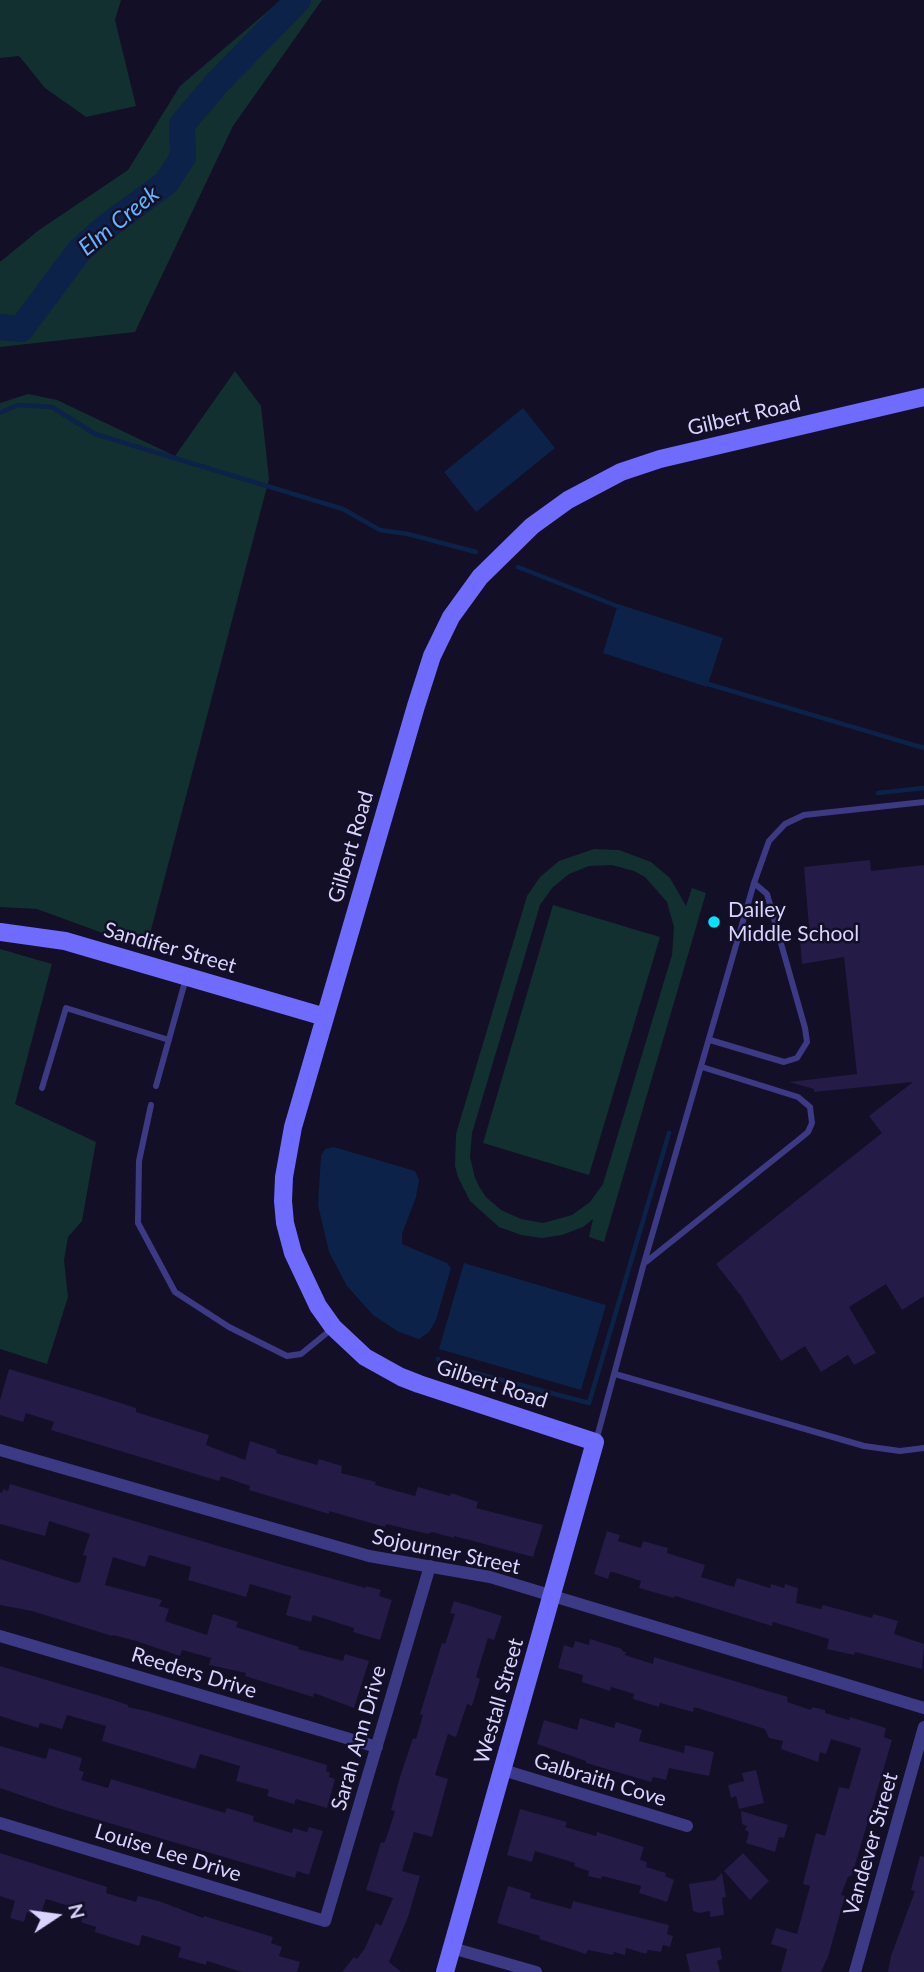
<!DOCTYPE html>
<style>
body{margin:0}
#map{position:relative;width:924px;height:1972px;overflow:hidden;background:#130f26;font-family:Lato,sans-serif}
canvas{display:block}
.north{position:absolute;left:21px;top:1881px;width:70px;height:70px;-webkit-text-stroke:5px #130f26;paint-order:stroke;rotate:77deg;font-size:19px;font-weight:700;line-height:28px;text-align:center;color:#d9d4ff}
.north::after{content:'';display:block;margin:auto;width:24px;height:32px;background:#d9d4ff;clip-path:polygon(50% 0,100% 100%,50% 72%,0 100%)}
</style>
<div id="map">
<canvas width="924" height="1972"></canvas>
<div class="north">N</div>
</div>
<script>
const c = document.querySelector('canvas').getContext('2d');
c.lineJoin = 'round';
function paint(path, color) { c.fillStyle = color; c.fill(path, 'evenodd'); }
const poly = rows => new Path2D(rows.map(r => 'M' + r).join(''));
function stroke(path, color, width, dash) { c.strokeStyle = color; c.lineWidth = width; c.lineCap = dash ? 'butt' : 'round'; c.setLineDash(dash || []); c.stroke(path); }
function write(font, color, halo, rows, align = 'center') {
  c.font = font + ' Lato,sans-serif'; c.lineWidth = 5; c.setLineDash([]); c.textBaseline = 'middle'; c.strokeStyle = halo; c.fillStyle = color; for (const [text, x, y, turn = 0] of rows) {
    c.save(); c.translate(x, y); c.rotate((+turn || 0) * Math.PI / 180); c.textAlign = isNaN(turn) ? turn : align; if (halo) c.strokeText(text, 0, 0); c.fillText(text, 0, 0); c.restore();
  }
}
paint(poly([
 [0,0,121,0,115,20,136,106,86,117,45,88,19,56,0,58],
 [281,0,322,0,233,126,135,332,0,347,0,262,39,230,128,170,180,86],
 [235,371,261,406,269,479,146,949,37,909,0,907,0,403,28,394,57,400,175,456],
 [594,849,619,850,651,862,670,878,686,906,692,888,706,893,604,1242,589,1237,593,1219,583,1227,562,1235,542,1238,521,1235,499,1227,470,1201,458,1177,455,1166,456,1134,527,896,540,877,559,861],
 [612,865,634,871,645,877,667,902,674,927,672,955,603,1184,590,1202,572,1215,543,1223,521,1219,501,1210,486,1197,480,1188,475,1178,470,1157,472,1133,540,905,552,888,569,874,589,866],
 [553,905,660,937,589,1175,483,1143],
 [0,949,52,964,15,1104,96,1142,82,1221,68,1237,64,1260,68,1297,47,1364,0,1349]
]), '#12302f');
paint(poly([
 [523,408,555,448,476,512,444,472],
 [618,604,723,638,707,687,603,653],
 [334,1147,415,1171,419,1180,416,1197,402,1234,402,1244,447,1263,451,1268,436,1320,429,1332,419,1339,399,1332,373,1315,347,1286,329,1252,318,1205,321,1156,325,1149],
 [464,1263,606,1305,581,1390,439,1349]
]), '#0c2248');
stroke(poly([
 [0,413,18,405,52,407,95,434,343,509,380,530,408,534,476,552],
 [518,567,622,608],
 [704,681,708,684,924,748],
 [878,793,924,788],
 [438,1359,441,1364,589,1403,669,1133]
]), '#0c2248', 4.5);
stroke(poly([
 [0,327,21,329,79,251,106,227,166,183,183,157,182,124,218,82,298,0]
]), '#0c2248', 26);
paint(poly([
 [870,860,871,871,924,865,924,1296,902,1310,886,1284,849,1307,876,1353,854,1365,848,1355,821,1372,805,1346,781,1361,741,1296,716,1264,882,1133,869,1116,913,1082,814,1092,814,1089,789,1082,857,1074,844,957,802,964,800,940,810,939,804,867],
 [9,1369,99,1396,136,1408,136,1412,209,1435,206,1445,245,1460,250,1441,277,1450,276,1453,317,1465,319,1459,342,1466,341,1473,376,1482,375,1485,415,1496,418,1487,450,1496,451,1493,478,1502,476,1508,543,1525,533,1557,454,1536,454,1538,432,1532,428,1534,386,1524,385,1527,329,1511,329,1514,249,1490,250,1486,221,1476,219,1481,51,1430,54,1422,26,1413,23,1422,0,1415,0,1400],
 [10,1484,279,1564,366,1588,366,1586,381,1590,379,1596,392,1600,380,1640,353,1632,354,1628,313,1615,311,1622,286,1615,291,1596,250,1584,246,1597,209,1586,188,1580,191,1567,149,1555,145,1567,113,1557,105,1585,162,1600,159,1606,169,1609,165,1621,207,1635,213,1614,238,1622,236,1627,299,1647,298,1649,343,1661,345,1654,369,1661,354,1708,314,1693,313,1697,245,1676,246,1673,209,1665,211,1658,182,1650,180,1656,136,1641,113,1635,112,1636,32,1611,0,1605,0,1559,76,1583,80,1582,87,1556,83,1555,90,1534,49,1521,45,1536,0,1524,0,1492,2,1493,3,1489,8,1491],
 [607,1531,620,1535,618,1541,641,1548,643,1541,668,1548,667,1553,705,1565,701,1577,734,1587,737,1578,770,1588,771,1584,784,1588,785,1584,798,1588,796,1603,821,1609,823,1605,872,1618,873,1614,898,1621,894,1634,924,1644,922,1669,855,1652,854,1655,827,1649,829,1639,773,1622,772,1626,675,1596,674,1598,639,1588,641,1581,613,1572,610,1572,608,1579,594,1574],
 [454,1601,502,1616,494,1640,488,1638,476,1677,480,1679,472,1706,467,1704,456,1737,448,1734,435,1775,448,1779,432,1837,414,1832,402,1871,420,1876,408,1917,389,1962,401,1972,342,1972,354,1957,357,1959,365,1948,376,1923,381,1926,393,1898,366,1890,381,1842,384,1843,387,1836,395,1811,391,1810,400,1777,413,1738,416,1739,423,1715,420,1714,442,1643,445,1644,455,1614,450,1613],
 [590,1639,622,1649,622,1651,626,1652,625,1655,653,1664,654,1657,788,1697,787,1702,811,1710,812,1707,825,1710,825,1713,849,1720,850,1717,886,1728,884,1737,892,1740,852,1875,848,1877,841,1895,845,1896,828,1957,821,1972,781,1972,787,1949,771,1944,776,1928,797,1934,810,1886,803,1884,816,1833,825,1836,839,1787,849,1789,861,1748,831,1739,826,1754,820,1752,818,1762,781,1749,783,1741,769,1738,765,1729,694,1707,693,1712,660,1703,659,1707,633,1699,634,1694,611,1687,610,1691,582,1682,583,1675,558,1668,564,1645,573,1648,575,1641,589,1645],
 [0,1666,107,1698,128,1705,128,1707,150,1712,327,1765,326,1771,330,1773,329,1777,335,1779,327,1808,296,1799,294,1804,267,1796,269,1790,236,1781,240,1766,200,1754,195,1769,102,1741,106,1726,67,1715,62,1729,40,1723,38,1728,0,1716],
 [580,1718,614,1728,616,1722,642,1730,639,1741,684,1753,685,1745,714,1752,709,1776,669,1768,666,1780,653,1777,651,1782,586,1763,586,1761,537,1744,544,1720,577,1730],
 [0,1746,46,1759,49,1748,82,1758,79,1770,84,1772,81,1780,108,1788,111,1779,225,1813,227,1808,254,1816,253,1821,292,1833,293,1828,307,1832,309,1827,323,1831,309,1875,297,1871,295,1878,58,1808,0,1788],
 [756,1770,764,1803,739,1809,736,1796,731,1798,728,1785,744,1781,742,1773],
 [520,1809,567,1822,565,1827,596,1836,597,1832,644,1847,640,1860,647,1862,646,1867,666,1873,665,1876,674,1880,667,1902,639,1893,641,1886,602,1876,601,1879,588,1876,589,1871,574,1866,575,1863,535,1851,532,1862,507,1855],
 [741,1811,788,1825,784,1838,779,1837,775,1852,746,1843,749,1832,745,1830,747,1826,742,1824],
 [0,1853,107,1887,106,1893,136,1902,138,1896,159,1901,203,1918,204,1916,273,1937,271,1943,282,1947,279,1956,300,1962,297,1972,242,1972,207,1961,206,1965,178,1957,181,1947,142,1935,139,1946,95,1932,96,1927,81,1922,85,1911,46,1899,40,1916,27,1912,24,1922,10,1918,15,1901,0,1896],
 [743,1853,769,1881,750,1900,724,1871],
 [920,1856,924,1857,924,1972,888,1972,891,1956,915,1891,911,1890],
 [722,1873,726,1897,722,1898,724,1915,710,1917,710,1911,699,1913,693,1911,689,1884,715,1880],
 [508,1886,531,1893,530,1898,571,1909,573,1901,669,1925,667,1934,673,1936,670,1947,663,1945,661,1952,648,1950,646,1954,626,1948,625,1955,614,1952,613,1955,588,1950,586,1954,539,1939,540,1936,497,1923],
 [720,1947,722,1959,717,1961,720,1972,690,1972,686,1954]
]), '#241b47');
stroke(poly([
 [710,1040,784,1062,797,1058,807,1042,805,1028,767,894,754,883],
 [156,1086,186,978],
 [42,1088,66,1008,169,1040],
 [151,1105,139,1161,138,1223,175,1292,229,1327,287,1356,301,1354,333,1328],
 [646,1262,802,1137,808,1132,812,1123,810,1107,798,1097,702,1067],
 [615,1374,864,1446,900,1451,924,1448],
 [596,1441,644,1263,754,883,769,841,785,824,804,815,924,802]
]), '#3d3a85', 6);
stroke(poly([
 [0,1450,369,1556,490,1577,924,1708],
 [0,1636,377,1747],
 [503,1770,687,1826],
 [0,1823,325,1921,430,1566],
 [452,1948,536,1972],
 [855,1972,924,1727]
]), '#3d3a85', 12);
stroke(poly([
 [0,932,65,941,325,1017],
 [445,1972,595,1442,419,1384,401,1377,365,1357,333,1327,318,1306,293,1253,285,1223,283,1201,284,1177,293,1127,416,706,432,656,451,617,480,577,532,526,568,500,621,472,660,459,924,397]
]), '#6f6bff', 18);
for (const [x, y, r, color] of [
 [714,922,7,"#00e5ff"]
]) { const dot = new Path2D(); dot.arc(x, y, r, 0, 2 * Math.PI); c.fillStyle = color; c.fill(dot); stroke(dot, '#130f26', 2.5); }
write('21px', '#d9d4ff', '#130f26', [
 ["Gilbert Road",744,416,-13],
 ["Gilbert Road",351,847,-74],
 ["Sandifer Street",170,948,16],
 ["Gilbert Road",492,1384,18],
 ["Sojourner Street",446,1552,12],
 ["Reeders Drive",194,1673,17],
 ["Westall Street",499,1701,-74],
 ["Sarah Ann Drive",359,1738,-74],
 ["Galbraith Cove",600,1780,17],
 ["Vandever Street",871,1844,-74],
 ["Louise Lee Drive",168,1853,17]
]);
write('21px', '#d9d4ff', '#130f26', [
 ["Dailey",728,910],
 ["Middle School",728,934]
], 'left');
write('italic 23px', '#62b6ff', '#130f26', [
 ["Elm Creek",119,221,-39]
]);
</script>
